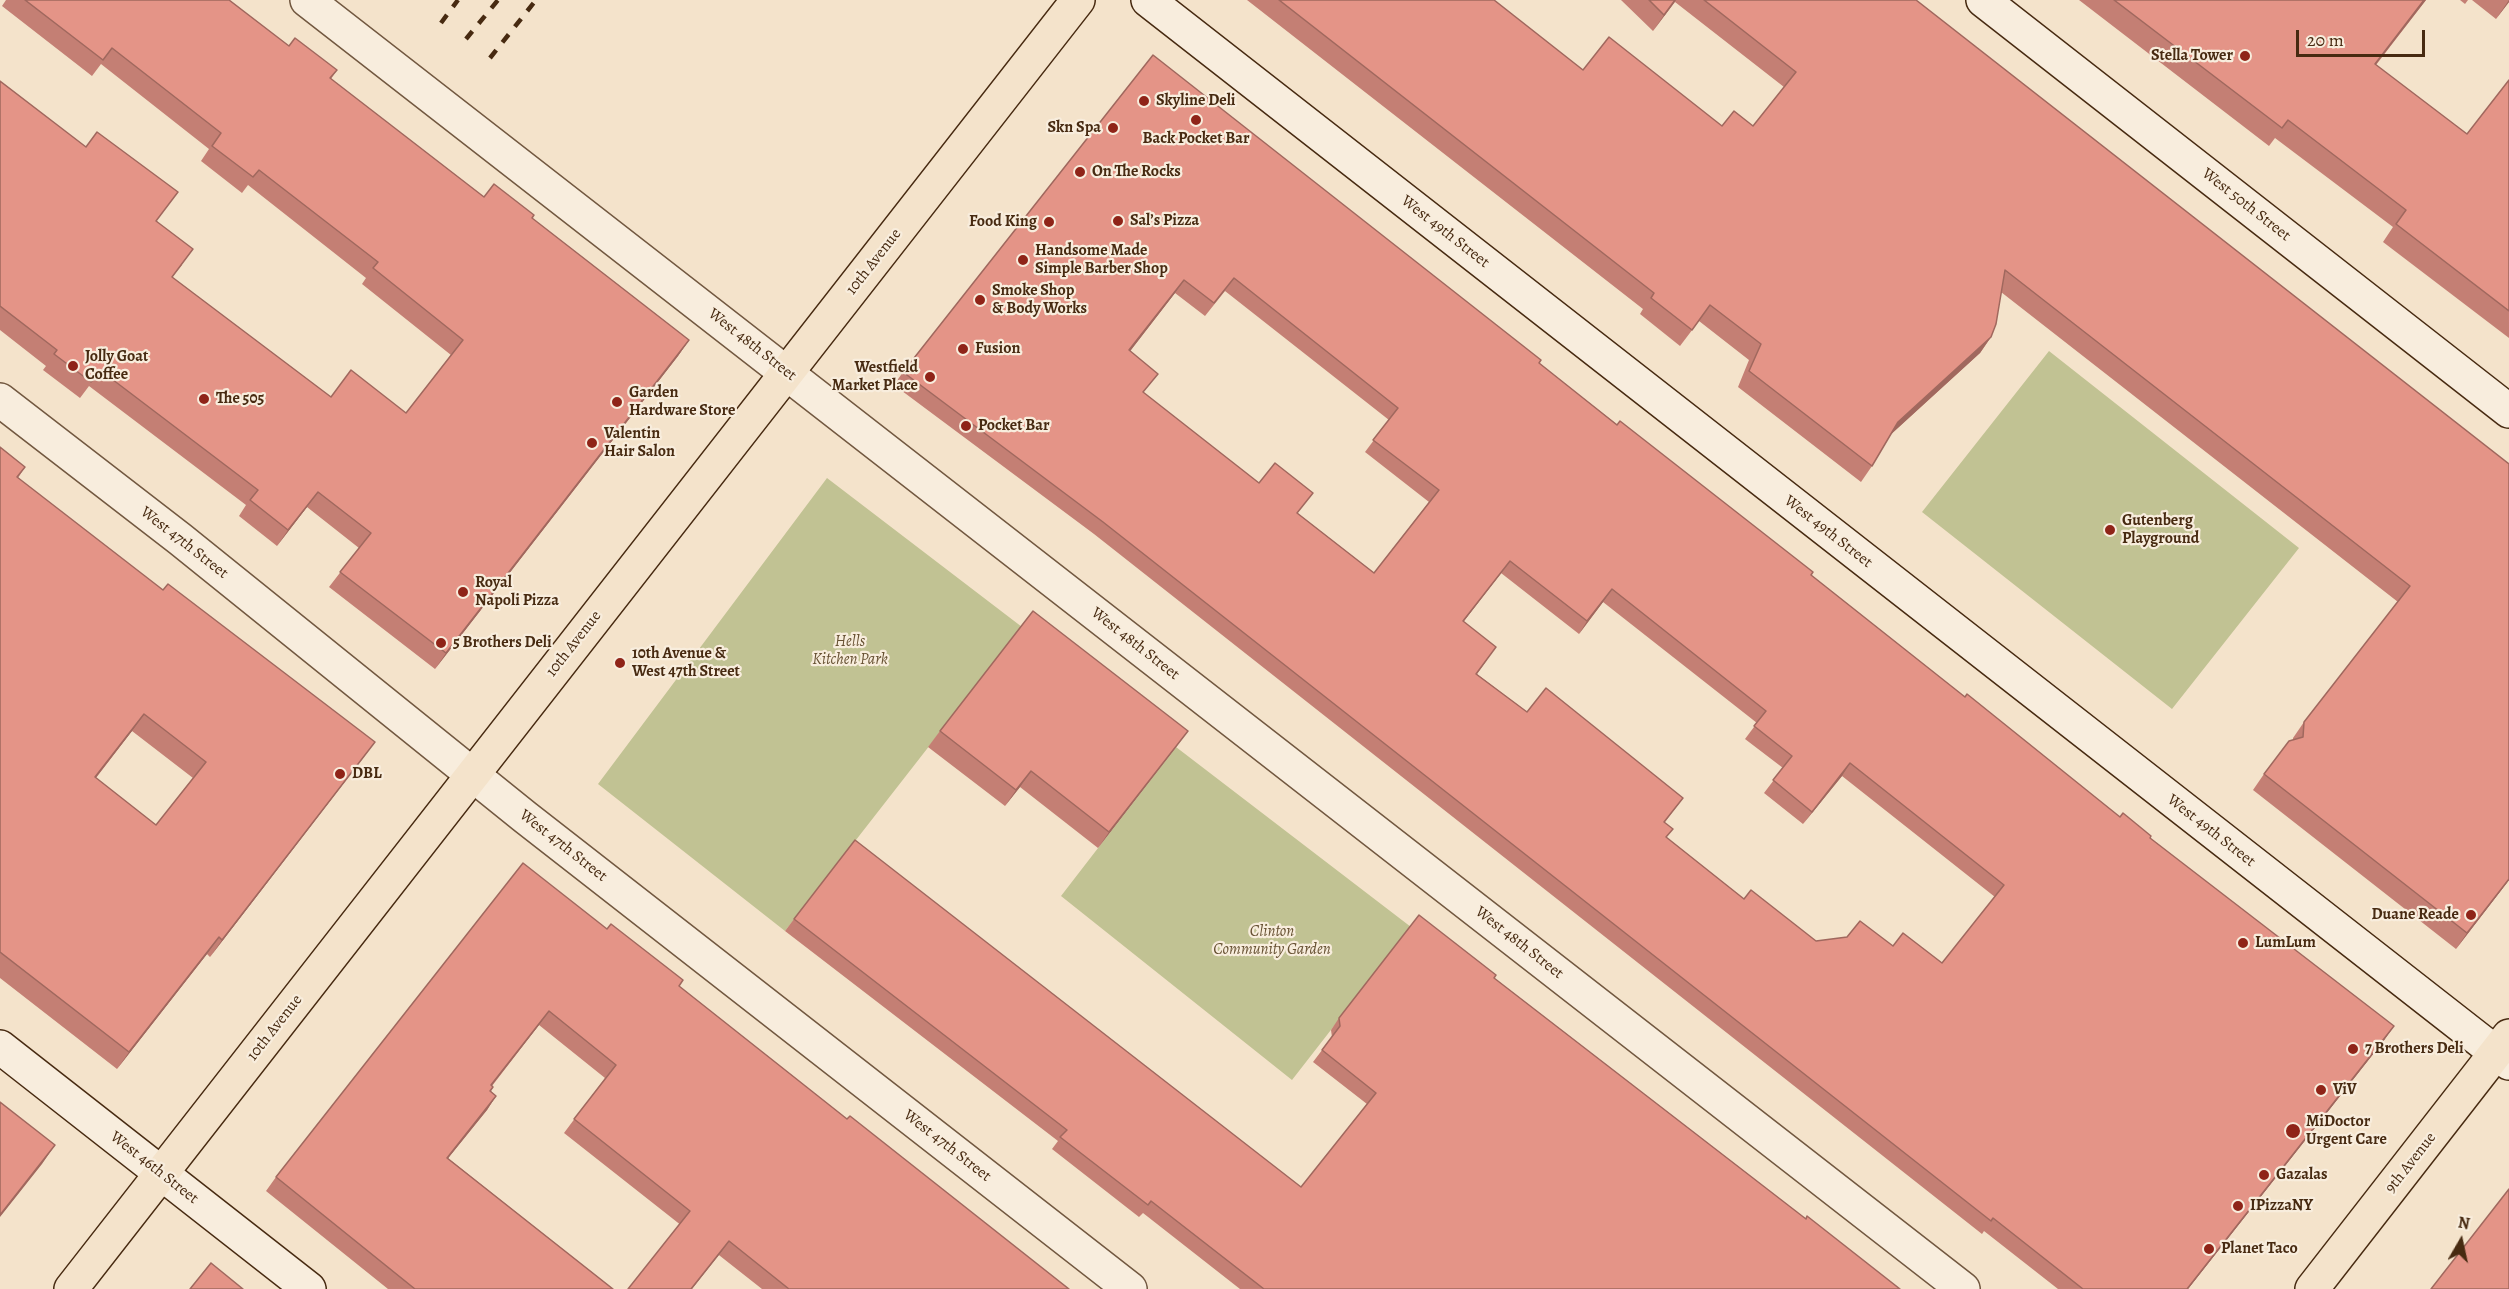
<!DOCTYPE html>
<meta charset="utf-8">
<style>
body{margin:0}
#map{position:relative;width:2509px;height:1289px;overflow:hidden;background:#f4e3cb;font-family:Alegreya,serif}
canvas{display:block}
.north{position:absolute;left:2431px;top:1211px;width:60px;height:60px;-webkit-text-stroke:4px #f8eddd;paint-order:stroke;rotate:9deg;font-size:16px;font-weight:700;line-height:24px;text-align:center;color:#472a11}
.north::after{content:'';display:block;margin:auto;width:21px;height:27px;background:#472a11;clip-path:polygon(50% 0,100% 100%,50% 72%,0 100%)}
.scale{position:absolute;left:2296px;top:30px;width:129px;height:27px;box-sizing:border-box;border:3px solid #472a11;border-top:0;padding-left:8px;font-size:18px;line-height:21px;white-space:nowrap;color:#472a11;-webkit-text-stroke:4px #f8eddd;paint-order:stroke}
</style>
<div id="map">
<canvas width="2509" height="1289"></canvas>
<div class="north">N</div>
<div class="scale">20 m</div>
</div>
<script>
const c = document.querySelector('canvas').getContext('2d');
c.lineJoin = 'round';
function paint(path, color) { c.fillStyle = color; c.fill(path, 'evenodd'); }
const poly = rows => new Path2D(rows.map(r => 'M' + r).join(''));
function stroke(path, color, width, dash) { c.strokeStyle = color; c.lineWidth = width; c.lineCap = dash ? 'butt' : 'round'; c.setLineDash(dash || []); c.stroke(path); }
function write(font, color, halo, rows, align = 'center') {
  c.font = font + ' Alegreya,serif'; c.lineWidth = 4.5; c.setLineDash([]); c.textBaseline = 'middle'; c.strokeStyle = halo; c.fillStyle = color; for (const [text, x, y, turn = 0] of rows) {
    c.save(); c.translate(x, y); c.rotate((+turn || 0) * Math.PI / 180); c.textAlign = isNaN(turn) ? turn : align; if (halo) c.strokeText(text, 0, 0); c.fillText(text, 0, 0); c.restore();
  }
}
paint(poly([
 [2049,351,2299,548,2172,709,1922,512],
 [827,478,1022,627,785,931,598,784],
 [1176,747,1411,927,1292,1080,1061,896]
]), '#c1c293');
const street = poly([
 [307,0,1963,1289],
 [0,400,180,539,525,817,1130,1289]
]);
const secondary = poly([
 [1148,0,2509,1063],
 [1983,0,2509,411],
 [0,1047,309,1289]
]);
const primary = poly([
 [71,1289,1078,0],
 [2312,1289,2509,1036]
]);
stroke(street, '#725840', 36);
stroke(secondary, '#472a11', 36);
stroke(primary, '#472a11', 36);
stroke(street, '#f8eddd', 33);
stroke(secondary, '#f8eddd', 33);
stroke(primary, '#f4e3cb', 33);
stroke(poly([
 [441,23,458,0],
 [466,39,498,0],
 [490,58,536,0]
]), '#472a11', 4.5, [10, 10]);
paint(poly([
 [6,0,229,0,289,46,337,70,331,79,484,197,532,218,689,340,678,356,435,669,329,587,359,548,307,507,277,546,239,516,246,505,89,386,80,398,43,370,46,366,0,330,0,81,157,221,182,265,172,277,331,397,406,413,451,355,362,284,366,278,248,185,242,193,201,161,209,149,101,64,92,76,2,6],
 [1247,0,1495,0,1495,1,1583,70,1722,126,1753,126,1784,87,1675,2,1653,31,1621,0,1916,0,2509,464,2509,880,2456,949,2253,790,2264,774,2293,740,2293,738,2304,722,2398,602,2001,292,1991,337,1980,353,1891,434,1872,466,1861,482,1738,387,1749,360,1699,321,1680,346,1640,314,1643,309],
 [2079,0,2426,0,2376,65,2467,134,2509,80,2509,338,2383,242,2393,227,2275,138,2269,146],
 [2460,0,2468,0,2465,4],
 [2472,0,2509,0,2509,2,2496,19],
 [1153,55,1578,394,1811,575,1965,697,2120,817,2150,838,2385,1039,2188,1289,2058,1289,1984,1231,1982,1234,1094,534,894,385,903,372],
 [1225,291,1389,420,1365,452,1429,502,1374,573,1144,393,1130,351,1175,293,1205,316],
 [1501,573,1579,634,1603,602,1757,723,1745,739,1783,768,1764,793,1803,824,1842,776,1995,897,1942,963,1893,946,1816,941,1744,899,1667,838,1665,822,1683,798,1527,712,1477,674,1487,660,1463,622],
 [0,447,25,467,18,478,363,758,210,957,207,954,117,1069,0,978],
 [132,731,193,778,156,825,96,778],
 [940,731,1176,747,1098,848,1020,787,1005,806,928,747],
 [794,919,1301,1187,1367,1104,1313,1062,1332,1037,1331,1030,1339,1018,1494,978,1806,1219,1900,1289,1240,1289,1143,1213,1139,1217,1052,1149,1058,1141,785,931],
 [607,929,847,1119,1069,1289,762,1289,564,1133,605,1078,539,1025,492,1086,493,1087,491,1091,496,1096,487,1110,448,1158,613,1289,388,1289,266,1191,276,1177]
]), '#c47f74');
paint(poly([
 [1675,0,1676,0,1653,31,1664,15],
 [2424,0,2426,0,2362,82,2375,64],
 [2509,0,2509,2,2496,19],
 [1184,280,1175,293,1121,363,1129,350],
 [1991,337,1980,353,1887,438,1898,422],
 [689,340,678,356,435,669,446,653],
 [318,492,307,507,277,546,288,530],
 [1510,561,1501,573,1454,634,1463,621],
 [1612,589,1603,602,1579,634,1587,621],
 [144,714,132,731,83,794,95,777],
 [1188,731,1176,747,1098,848,1109,832],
 [375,742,363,758,210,957,222,940],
 [1850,763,1842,776,1803,824,1812,812],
 [1031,771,1020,787,1005,806,1016,790],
 [2509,879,2509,880,2456,949,2467,933],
 [219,937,207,954,117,1069,129,1052],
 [549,1011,539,1025,481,1099,491,1085],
 [2394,1026,2385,1039,2188,1289,2187,1289],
 [496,1096,487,1110,437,1172,447,1158],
 [55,1145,42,1164,0,1217,0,1215],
 [729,1241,719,1255,692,1289,691,1289]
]), '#a0685e');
const building = poly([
 [25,0,229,0,289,46,295,38,337,70,330,78,484,197,494,184,534,215,532,218,689,340,446,653,340,572,371,533,318,492,288,530,250,500,258,490,100,370,91,382,54,354,57,350,0,306,0,81,86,147,97,132,178,192,156,221,193,249,172,277,331,397,351,370,406,413,463,340,373,268,378,262,259,170,253,177,212,146,221,133,112,48,103,60,25,0],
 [1279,0,1494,0,1583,70,1609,37,1722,126,1734,111,1753,126,1796,72,1704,0,1916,0,2509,464,2509,879,2467,933,2264,774,2289,741,2303,737,2304,722,2410,586,2005,270,1996,324,1991,337,1898,422,1872,466,1749,371,1761,344,1710,305,1692,330,1651,298,1654,293,1279,0],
 [1649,0,1675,0,1664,15,1649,0],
 [2114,0,2424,0,2375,64,2467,134,2509,80,2509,311,2396,224,2406,210,2288,120,2282,128,2114,0],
 [1153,55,1541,360,1539,363,1617,425,1620,421,1813,572,1811,575,1965,697,1967,694,2120,817,2123,813,2151,836,2150,838,2394,1026,2187,1289,2083,1289,1993,1218,1991,1221,1103,522,903,372,1153,55],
 [1234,278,1398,408,1373,440,1439,490,1374,573,1297,513,1313,493,1275,463,1259,483,1143,392,1158,374,1129,350,1184,280,1214,303,1234,278],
 [1510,561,1587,621,1612,589,1766,711,1754,726,1792,756,1773,780,1812,812,1850,763,2004,885,1942,963,1903,933,1893,946,1860,921,1847,937,1816,941,1751,890,1744,899,1666,837,1673,829,1664,822,1683,798,1546,688,1527,712,1476,674,1496,647,1463,621,1510,561],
 [0,447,25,467,17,477,163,590,168,584,375,742,222,940,219,937,129,1052,0,952,0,447],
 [144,714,206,762,156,825,95,777,144,714],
 [1033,611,1188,731,1109,832,1031,771,1016,790,940,731,1033,611],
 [855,840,1301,1187,1376,1093,1322,1050,1340,1026,1339,1018,1419,915,1496,975,1494,978,1806,1219,1807,1216,1900,1289,1264,1289,1151,1201,1148,1205,1060,1137,1067,1130,794,919,855,840],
 [523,863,607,929,611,924,683,980,679,986,847,1119,850,1116,1069,1289,789,1289,729,1241,691,1289,628,1289,690,1211,574,1119,616,1065,549,1011,491,1085,493,1087,490,1091,496,1096,447,1158,613,1289,415,1289,276,1177,523,863],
 [0,1102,55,1145,0,1215,0,1102],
 [2509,1189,2509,1289,2431,1289,2509,1189],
 [211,1263,243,1289,190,1289,211,1263]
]);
paint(building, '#e49487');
stroke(building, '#a0685e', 1.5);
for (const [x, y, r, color] of [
 [2245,56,6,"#8f2418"],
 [1144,101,6,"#8f2418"],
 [1196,120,6,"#8f2418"],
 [1113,128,6,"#8f2418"],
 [1080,172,6,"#8f2418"],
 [1118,221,6,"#8f2418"],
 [1049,222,6,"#8f2418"],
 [1023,260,6,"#8f2418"],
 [980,300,6,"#8f2418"],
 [963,349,6,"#8f2418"],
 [73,366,6,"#8f2418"],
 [930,377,6,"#8f2418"],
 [204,399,6,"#8f2418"],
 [617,402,6,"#8f2418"],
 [966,426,6,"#8f2418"],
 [592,443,6,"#8f2418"],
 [2110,530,6,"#8f2418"],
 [463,592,6,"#8f2418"],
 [441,643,6,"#8f2418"],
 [620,663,6,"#8f2418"],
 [340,774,6,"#8f2418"],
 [2471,915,6,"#8f2418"],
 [2243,943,6,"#8f2418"],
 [2353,1049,6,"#8f2418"],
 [2321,1090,6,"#8f2418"],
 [2293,1131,8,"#8f2418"],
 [2264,1175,6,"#8f2418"],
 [2238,1206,6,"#8f2418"],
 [2209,1249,6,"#8f2418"]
]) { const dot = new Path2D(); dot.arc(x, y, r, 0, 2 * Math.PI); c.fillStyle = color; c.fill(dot); stroke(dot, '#f8eddd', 2); }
write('bold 16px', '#472a11', '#f8eddd', [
 ["Stella Tower",2233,56,"right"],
 ["Skyline Deli",1156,101],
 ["Skn Spa",1101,128,"right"],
 ["Back Pocket Bar",1196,139,"center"],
 ["On The Rocks",1092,172],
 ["Sal’s Pizza",1130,221],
 ["Food King",1037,222,"right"],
 ["Handsome Made",1035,251],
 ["Simple Barber Shop",1035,269],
 ["Smoke Shop",992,291],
 ["& Body Works",992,309],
 ["Fusion",975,349],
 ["Jolly Goat",85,357],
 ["Coffee",85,375],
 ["Westfield",918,368,"right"],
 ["Market Place",918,386,"right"],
 ["Garden",629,393],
 ["Hardware Store",629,411],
 ["The 505",216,399],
 ["Pocket Bar",978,426],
 ["Valentin",604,434],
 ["Hair Salon",604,452],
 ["Gutenberg",2122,521],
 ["Playground",2122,539],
 ["Royal",475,583],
 ["Napoli Pizza",475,601],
 ["5 Brothers Deli",453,643],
 ["10th Avenue &",632,654],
 ["West 47th Street",632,672],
 ["DBL",352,774],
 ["Duane Reade",2459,915,"right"],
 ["LumLum",2255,943],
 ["7 Brothers Deli",2365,1049],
 ["ViV",2333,1090],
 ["MiDoctor",2306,1122],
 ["Urgent Care",2306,1140],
 ["Gazalas",2276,1175],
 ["IPizzaNY",2250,1206],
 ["Planet Taco",2221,1249]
], 'left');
write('16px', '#472a11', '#f8eddd', [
 ["West 50th Street",2246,205,38],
 ["West 49th Street",1445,232,38],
 ["10th Avenue",874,262,-52],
 ["West 48th Street",752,345,38],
 ["West 49th Street",1828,532,38],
 ["West 47th Street",184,543,38],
 ["10th Avenue",574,644,-52],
 ["West 48th Street",1135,644,38],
 ["West 49th Street",2211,831,38],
 ["West 47th Street",563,846,38],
 ["West 48th Street",1519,943,38],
 ["10th Avenue",275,1028,-52],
 ["West 47th Street",947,1146,38],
 ["9th Avenue",2411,1163,-52],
 ["West 46th Street",154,1168,38]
]);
write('italic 16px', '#665032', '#f8eddd', [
 ["Hells",850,642],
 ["Kitchen Park",850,660],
 ["Clinton",1272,932],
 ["Community Garden",1272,950]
]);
</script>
